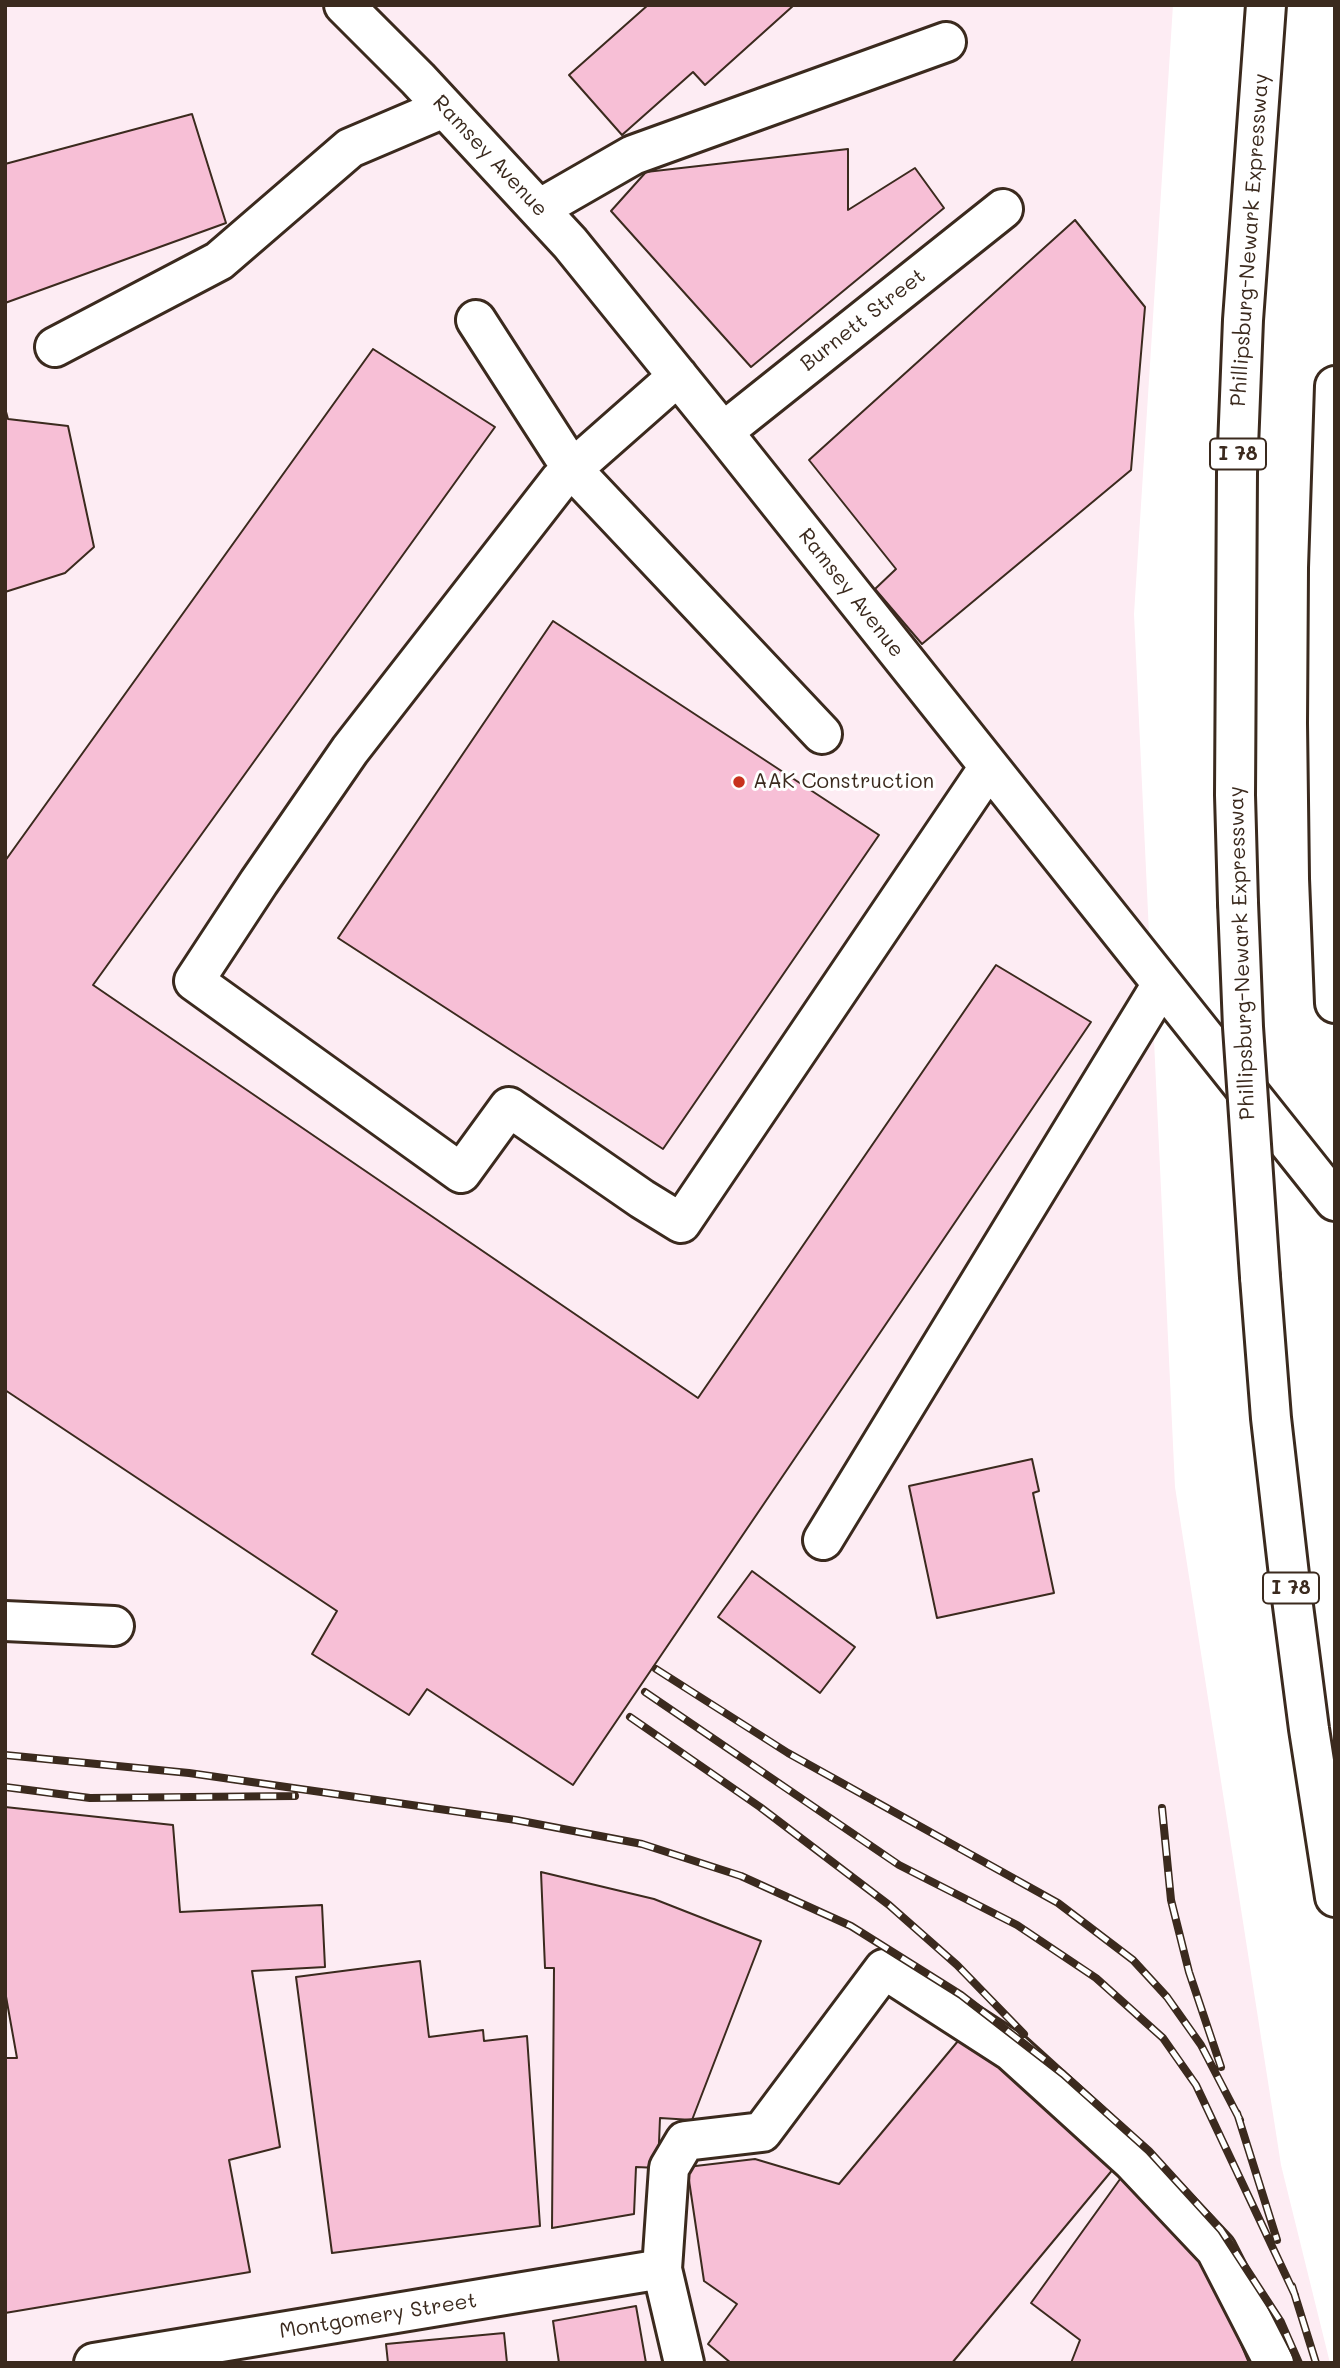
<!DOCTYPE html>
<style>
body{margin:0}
#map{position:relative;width:1340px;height:2368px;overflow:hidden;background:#fff;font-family:Mali,sans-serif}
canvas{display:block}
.frame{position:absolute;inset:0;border:7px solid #3b2a1e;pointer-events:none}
</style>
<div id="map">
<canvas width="1340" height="2368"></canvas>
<div class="frame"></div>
</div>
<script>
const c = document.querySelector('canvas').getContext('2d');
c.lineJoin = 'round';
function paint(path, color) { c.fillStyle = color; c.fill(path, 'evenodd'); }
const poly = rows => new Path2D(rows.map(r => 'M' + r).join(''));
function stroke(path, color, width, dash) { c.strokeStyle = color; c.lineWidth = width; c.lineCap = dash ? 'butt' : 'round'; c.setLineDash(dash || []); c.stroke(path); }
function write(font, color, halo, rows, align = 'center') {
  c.font = font + ' Mali,sans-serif'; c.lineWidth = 6; c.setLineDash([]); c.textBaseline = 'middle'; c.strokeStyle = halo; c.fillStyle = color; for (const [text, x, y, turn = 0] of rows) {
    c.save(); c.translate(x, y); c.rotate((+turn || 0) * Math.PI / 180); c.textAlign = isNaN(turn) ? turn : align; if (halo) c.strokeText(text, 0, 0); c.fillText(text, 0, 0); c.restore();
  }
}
paint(poly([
 [5,5,1173,5,1134,614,1175,1487,1281,2165,1330,2363,5,2363]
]), '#fdecf3');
const building = poly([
 [648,5,794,5,705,85,693,72,622,135,569,75,648,5],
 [192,114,226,223,5,303,5,164,192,114],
 [848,149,848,210,915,168,944,208,751,367,611,211,646,172,848,149],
 [1075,220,1145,307,1131,470,922,644,875,589,896,569,809,460,1075,220],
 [373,349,495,427,93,985,698,1398,996,965,1091,1022,573,1785,427,1689,409,1715,312,1654,337,1611,5,1390,5,861,373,349],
 [5,408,8,419,68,426,94,547,65,573,5,592,5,408],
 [553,621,879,835,663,1149,338,938,553,621],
 [1032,1459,1039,1491,1033,1493,1054,1593,937,1618,909,1486,1032,1459],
 [752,1571,855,1647,820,1693,718,1617,752,1571],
 [5,1807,173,1825,180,1912,322,1905,325,1967,252,1971,280,2147,229,2160,250,2272,5,2313,5,2058,17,2058,5,1991,5,1807],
 [541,1872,654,1899,761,1941,692,2120,660,2118,658,2168,636,2167,634,2214,552,2228,554,1968,545,1968,541,1872],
 [420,1961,429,2037,483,2030,484,2041,527,2036,540,2226,332,2253,296,1977,420,1961],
 [963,2035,1114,2168,952,2363,731,2363,708,2344,737,2304,704,2281,687,2167,755,2159,839,2184,963,2035],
 [1123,2175,1201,2249,1249,2363,1071,2363,1080,2340,1031,2303,1123,2175],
 [636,2306,646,2363,559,2363,553,2321,636,2306],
 [504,2333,507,2363,388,2363,386,2344,504,2333]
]);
paint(building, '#f7bfd6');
stroke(building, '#3b2a1e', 2);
const minor = poly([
 [344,5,418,79,570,243,723,432,1335,1201],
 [539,209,633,155,946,42],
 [476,320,572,469,822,734],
 [55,347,219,261,350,148,444,108],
 [678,376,560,480,350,750,259,882,194,981,461,1173,509,1107,642,1199,681,1223,989,767],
 [723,432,1003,209],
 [823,1540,1162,984],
 [5,1621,114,1626],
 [94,2363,662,2269],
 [684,2363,662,2269,669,2168,685,2141,762,2132,884,1969,1011,2051,1132,2161,1216,2250,1274,2363]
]);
const highway = poly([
 [1335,386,1329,568,1328,723,1330,878,1335,1003],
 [1238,903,1235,795,1237,473,1243,320,1266,5],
 [1260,1277,1271,1418,1289,1575,1309,1729,1335,1897]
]);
stroke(minor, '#3b2a1e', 44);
stroke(highway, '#3b2a1e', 44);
stroke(minor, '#fff', 38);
stroke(highway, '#fff', 38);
const rail = poly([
 [656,1669,788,1753,1058,1903,1133,1960,1167,1997,1201,2045,1240,2120],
 [645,1692,899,1865,1017,1925,1096,1978,1163,2038,1196,2085,1295,2295],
 [630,1717,760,1807,889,1905,957,1965,1024,2034],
 [5,1755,189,1773,516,1820,642,1844,741,1876,851,1926,961,1995,1063,2074,1149,2151,1221,2230,1281,2322,1299,2363],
 [5,1787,90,1798,295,1796],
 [1162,1808,1171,1900,1189,1972,1221,2067],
 [1237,2113,1277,2240],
 [1292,2286,1316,2363]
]);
stroke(rail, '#3b2a1e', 8);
stroke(rail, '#fff', 5, [16]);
const highwayBridge = poly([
 [1238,903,1243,1027,1260,1277]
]);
stroke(highwayBridge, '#3b2a1e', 44, []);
stroke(highwayBridge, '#fff', 38);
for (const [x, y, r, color] of [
 [739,782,7,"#c8321e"]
]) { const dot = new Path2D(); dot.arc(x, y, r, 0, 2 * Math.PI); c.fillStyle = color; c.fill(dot); stroke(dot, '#fff', 2.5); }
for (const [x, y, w] of [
 [1238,454,56],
 [1291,1588,56]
]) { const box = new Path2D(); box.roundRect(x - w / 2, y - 15.5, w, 31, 5); c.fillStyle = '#fff'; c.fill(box); stroke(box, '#3b2a1e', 2); }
write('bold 19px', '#3b2a1e', null, [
 ["I 78",1238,454],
 ["I 78",1291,1588]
]);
write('21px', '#3b2a1e', '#fff', [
 ["Ramsey Avenue",490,156,47],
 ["Phillipsburg-Newark Expressway",1250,240,-86],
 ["Burnett Street",863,320,-38],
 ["Ramsey Avenue",851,593,52],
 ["Phillipsburg-Newark Expressway",1242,953,-92],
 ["Montgomery Street",378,2316,-9]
]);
write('21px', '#3b2a1e', '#fff', [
 ["AAK Construction",753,782]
], 'left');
</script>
